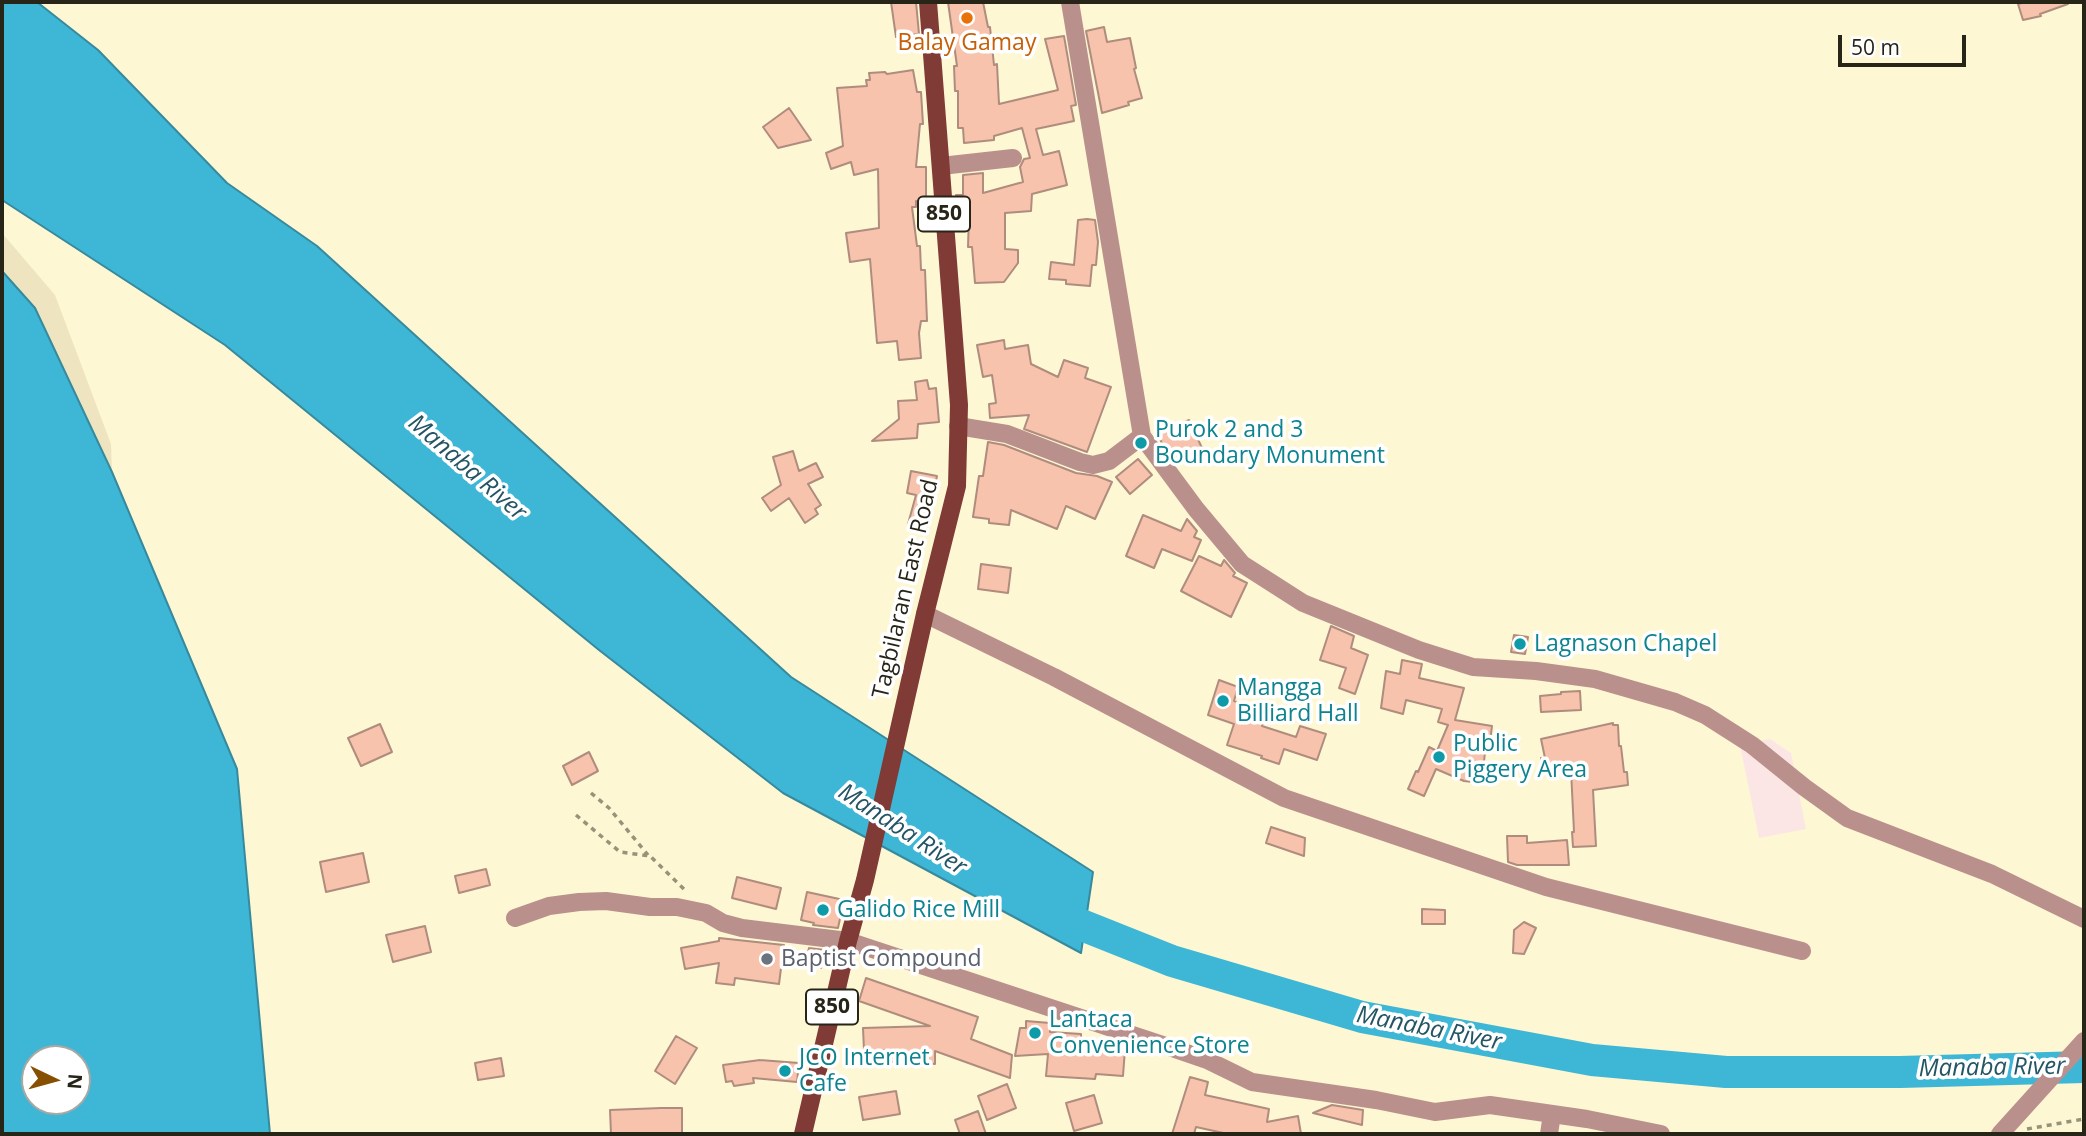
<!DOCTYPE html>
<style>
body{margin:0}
#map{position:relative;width:2086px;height:1136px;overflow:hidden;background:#fdf7d3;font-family:"Open Sans",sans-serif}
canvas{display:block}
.frame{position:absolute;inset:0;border:4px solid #272518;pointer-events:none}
.north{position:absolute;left:21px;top:1045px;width:70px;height:70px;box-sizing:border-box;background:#fff;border:2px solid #a9a8a3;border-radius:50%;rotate:95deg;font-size:19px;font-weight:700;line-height:28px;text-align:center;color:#272518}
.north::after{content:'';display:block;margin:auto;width:24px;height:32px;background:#874f02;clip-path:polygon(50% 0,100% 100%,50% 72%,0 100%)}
.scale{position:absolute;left:1838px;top:35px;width:128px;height:32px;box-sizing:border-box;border:4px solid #272518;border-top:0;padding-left:9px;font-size:21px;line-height:24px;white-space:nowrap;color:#272518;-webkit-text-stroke:5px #fff;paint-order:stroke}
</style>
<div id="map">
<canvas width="2086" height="1136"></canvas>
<div class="frame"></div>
<div class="north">N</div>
<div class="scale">50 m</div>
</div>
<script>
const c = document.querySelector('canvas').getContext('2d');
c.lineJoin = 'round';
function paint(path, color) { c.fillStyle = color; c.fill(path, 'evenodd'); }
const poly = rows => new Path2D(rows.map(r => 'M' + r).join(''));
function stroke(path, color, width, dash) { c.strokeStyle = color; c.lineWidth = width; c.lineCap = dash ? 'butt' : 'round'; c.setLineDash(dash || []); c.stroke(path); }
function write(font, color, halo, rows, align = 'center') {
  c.font = font + ' "Open Sans",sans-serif'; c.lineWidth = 7; c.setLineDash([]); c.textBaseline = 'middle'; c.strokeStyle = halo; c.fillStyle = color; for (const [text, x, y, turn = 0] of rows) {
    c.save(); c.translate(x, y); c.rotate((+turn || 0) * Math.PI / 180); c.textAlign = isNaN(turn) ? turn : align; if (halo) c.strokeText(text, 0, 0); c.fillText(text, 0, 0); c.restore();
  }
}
paint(poly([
 [1770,739,1791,753,1806,829,1759,838,1740,745]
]), '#fce6e5');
paint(poly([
 [2,233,55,295,111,444,112,472,35,308,2,271]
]), '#eee5c0');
const water = poly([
 [2,2,37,2,98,50,227,183,317,246,791,677,1093,872,1081,953,783,793,599,650,225,345,2,200,2,2],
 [2,271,35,308,112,472,237,769,270,1134,2,1134,2,271],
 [35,1059,77,1059,77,1101,35,1101,35,1059]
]);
paint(water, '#3eb6d6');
stroke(water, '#378a9d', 2);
stroke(poly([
 [1044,910,1172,961,1362,1017,1592,1060,1726,1072,1900,1072,2084,1067]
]), '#3eb6d6', 32);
const building = poly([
 [891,2,916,2,919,34,896,37,891,2],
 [948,2,983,2,988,27,990,27,994,65,997,64,999,104,1058,90,1045,39,1064,36,1076,105,1071,106,1074,121,1036,129,1043,155,1059,151,1067,185,1032,194,1031,211,1005,213,1005,249,1018,250,1018,263,1004,282,975,283,972,247,968,247,969,214,956,213,956,195,963,195,963,175,983,173,983,193,1023,182,1020,167,1024,159,1030,158,1022,128,994,136,994,140,964,143,963,128,958,128,958,91,955,91,954,66,957,66,948,2],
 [2026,2,2068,2,2068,4,2040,14,2041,16,2023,20,2018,4,2026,2],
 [1104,27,1107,42,1130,38,1136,68,1134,69,1142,98,1128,102,1129,105,1102,113,1086,31,1104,27],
 [913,70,917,92,921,92,923,124,920,124,916,167,926,167,926,201,916,201,916,207,912,207,917,246,920,246,921,270,925,270,927,321,921,321,919,333,921,358,899,360,897,341,877,343,870,259,850,262,846,233,879,228,878,169,854,175,851,162,831,169,826,153,843,146,837,88,867,86,866,80,870,80,869,73,885,72,887,74,913,70],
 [789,108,811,140,778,148,763,127,789,108],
 [1087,219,1095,220,1098,242,1096,265,1092,265,1090,286,1066,284,1066,280,1049,279,1051,262,1074,265,1078,220,1087,219],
 [1004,340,1005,349,1028,345,1031,364,1058,377,1064,360,1088,368,1085,378,1111,387,1087,452,1024,429,1029,415,990,418,989,404,996,403,992,375,983,377,977,345,1004,340],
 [927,380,929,389,936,388,939,422,918,424,917,438,872,441,899,419,898,401,917,400,915,382,927,380],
 [1189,420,1202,448,1175,461,1163,446,1158,434,1189,420],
 [988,442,1004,445,1076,473,1097,476,1112,482,1095,519,1066,506,1057,529,1011,510,1009,525,989,523,989,519,973,517,979,476,983,476,988,442],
 [793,451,799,471,816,463,823,477,808,484,821,505,815,509,818,514,805,523,789,498,771,511,762,498,781,485,773,457,793,451],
 [1138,459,1152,475,1130,494,1116,477,1138,459],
 [911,471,937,476,926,529,908,524,916,495,907,493,911,471],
 [1143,515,1181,531,1187,519,1197,531,1194,537,1201,540,1192,561,1162,549,1154,568,1126,556,1143,515],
 [1199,556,1221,566,1224,560,1235,573,1233,576,1247,583,1231,617,1181,591,1199,556],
 [981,564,1011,568,1008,593,978,589,981,564],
 [1331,626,1354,636,1351,648,1368,655,1355,694,1339,688,1346,668,1320,660,1331,626],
 [1514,635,1528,637,1525,654,1511,652,1514,635],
 [1402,660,1422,664,1419,678,1464,688,1455,720,1492,726,1490,742,1486,741,1482,783,1464,781,1436,769,1424,796,1408,789,1416,771,1418,772,1429,747,1437,751,1448,725,1438,722,1442,709,1406,700,1403,714,1381,708,1386,671,1400,674,1402,660],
 [1219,680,1238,687,1234,701,1266,711,1262,726,1296,737,1300,726,1326,734,1317,760,1284,749,1279,764,1261,758,1262,756,1227,745,1234,724,1208,715,1219,680],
 [1580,691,1581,710,1541,712,1540,696,1561,694,1561,692,1580,691],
 [1613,723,1613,725,1618,725,1619,746,1621,746,1624,772,1627,772,1628,785,1593,790,1596,846,1573,847,1572,832,1574,832,1571,770,1543,773,1541,758,1545,758,1541,739,1613,723],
 [380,724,392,752,361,766,348,738,380,724],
 [589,752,598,771,572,785,563,766,589,752],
 [1271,827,1305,838,1304,856,1266,843,1271,827],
 [1507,836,1527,836,1527,843,1567,840,1569,865,1517,865,1508,862,1507,836],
 [363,853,369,882,326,892,320,862,363,853],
 [486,869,490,885,459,893,455,876,486,869],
 [737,877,781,888,776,909,732,898,737,877],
 [807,892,844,900,838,928,813,925,814,923,801,920,807,892],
 [1422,909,1445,910,1445,924,1422,924,1422,909],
 [1524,922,1536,928,1524,954,1513,953,1514,930,1524,922],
 [425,926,431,952,393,962,386,935,425,926],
 [719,938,784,945,779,984,735,978,734,985,716,983,719,963,685,969,681,948,719,941,719,938],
 [809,948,825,950,821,968,805,965,809,948],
 [866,978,978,1017,971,1039,1012,1055,1010,1078,935,1051,935,1064,919,1062,890,1062,890,1050,864,1051,863,1028,930,1026,859,1001,866,978],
 [1026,1021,1050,1023,1050,1032,1081,1034,1081,1042,1098,1043,1097,1046,1125,1049,1123,1076,1096,1074,1095,1079,1046,1076,1048,1054,1015,1056,1020,1028,1026,1028,1026,1021],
 [676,1036,697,1048,675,1084,655,1071,676,1036],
 [501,1058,504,1076,478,1080,475,1063,501,1058],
 [760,1060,799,1063,797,1082,753,1078,754,1083,734,1086,732,1081,726,1082,723,1065,760,1060],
 [1190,1077,1208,1082,1205,1095,1269,1109,1267,1122,1298,1116,1301,1134,1228,1134,1196,1127,1194,1134,1172,1134,1190,1077],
 [1007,1084,1016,1108,987,1120,978,1096,1007,1084],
 [896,1091,900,1114,863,1120,859,1097,896,1091],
 [1094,1095,1102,1123,1074,1131,1066,1103,1094,1095],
 [1332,1105,1363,1110,1362,1125,1313,1113,1332,1105],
 [661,1108,682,1108,682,1134,611,1134,610,1110,661,1108],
 [978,1111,986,1134,960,1134,955,1120,978,1111]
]);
paint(building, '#f7c3ac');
stroke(building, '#af8c7e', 2);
stroke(poly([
 [591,793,609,808,648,855],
 [576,815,620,852,650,856,686,891],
 [2027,1129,2084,1119]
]), '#97937a', 3.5, [5, 5]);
stroke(poly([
 [1070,2,1142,436,1196,509,1242,564,1303,603,1419,650,1473,667,1536,671,1595,679,1675,702,1705,715,1752,745,1804,787,1847,818,1992,874,2084,919],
 [941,166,1013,158],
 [958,426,1007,434,1080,462,1093,465,1109,461,1142,436],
 [925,614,1054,677,1284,798,1546,887,1802,951],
 [515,918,549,906,579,902,606,901,650,907,677,907,706,913,723,923,742,928,848,941,1169,1047,1207,1060,1252,1082,1376,1100,1435,1112,1490,1105,1587,1119,1661,1134],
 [1549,1134,1552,1114],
 [2000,1134,2084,1041]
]), '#ba908c', 18);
stroke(poly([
 [803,1134,848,941,865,880,925,614,957,486,959,405,928,2]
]), '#803b36', 18);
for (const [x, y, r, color] of [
 [967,18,7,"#e8710a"],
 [1141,443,7,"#0f9aa8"],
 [1520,644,7,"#0f9aa8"],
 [1223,701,7,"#0f9aa8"],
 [1439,757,7,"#0f9aa8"],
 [823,910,7,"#0f9aa8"],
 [767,959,7,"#6b7280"],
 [1035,1033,7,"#0f9aa8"],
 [785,1071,7,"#0f9aa8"]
]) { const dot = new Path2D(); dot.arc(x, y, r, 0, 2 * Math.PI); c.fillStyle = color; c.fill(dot); stroke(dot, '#fff', 2.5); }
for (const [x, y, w] of [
 [944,214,52],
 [832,1007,52]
]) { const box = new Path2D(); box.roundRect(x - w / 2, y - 17.5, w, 35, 5); c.fillStyle = '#fff'; c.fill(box); stroke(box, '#272518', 2); }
write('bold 21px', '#272518', null, [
 ["850",944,214],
 ["850",832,1007]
]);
write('23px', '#c56008', '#fff', [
 ["Balay Gamay",967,43]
]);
write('23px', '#0d838f', '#fff', [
 ["Purok 2 and 3",1155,430],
 ["Boundary Monument",1155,456],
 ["Lagnason Chapel",1534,644],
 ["Mangga",1237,688],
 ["Billiard Hall",1237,714],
 ["Public",1453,744],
 ["Piggery Area",1453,770],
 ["Galido Rice Mill",837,910],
 ["Lantaca",1049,1020],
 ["Convenience Store",1049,1046],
 ["JCO Internet",799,1058],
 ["Cafe",799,1084]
], 'left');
write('23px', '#272518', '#fff', [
 ["Tagbilaran East Road",906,589,-77]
]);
write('23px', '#5b616d', '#fff', [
 ["Baptist Compound",781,959]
], 'left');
write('italic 24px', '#245564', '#fff', [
 ["Manaba River",467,468,41],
 ["Manaba River",902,830,33],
 ["Manaba River",1429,1029,11],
 ["Manaba River",1992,1068,-1]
]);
</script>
